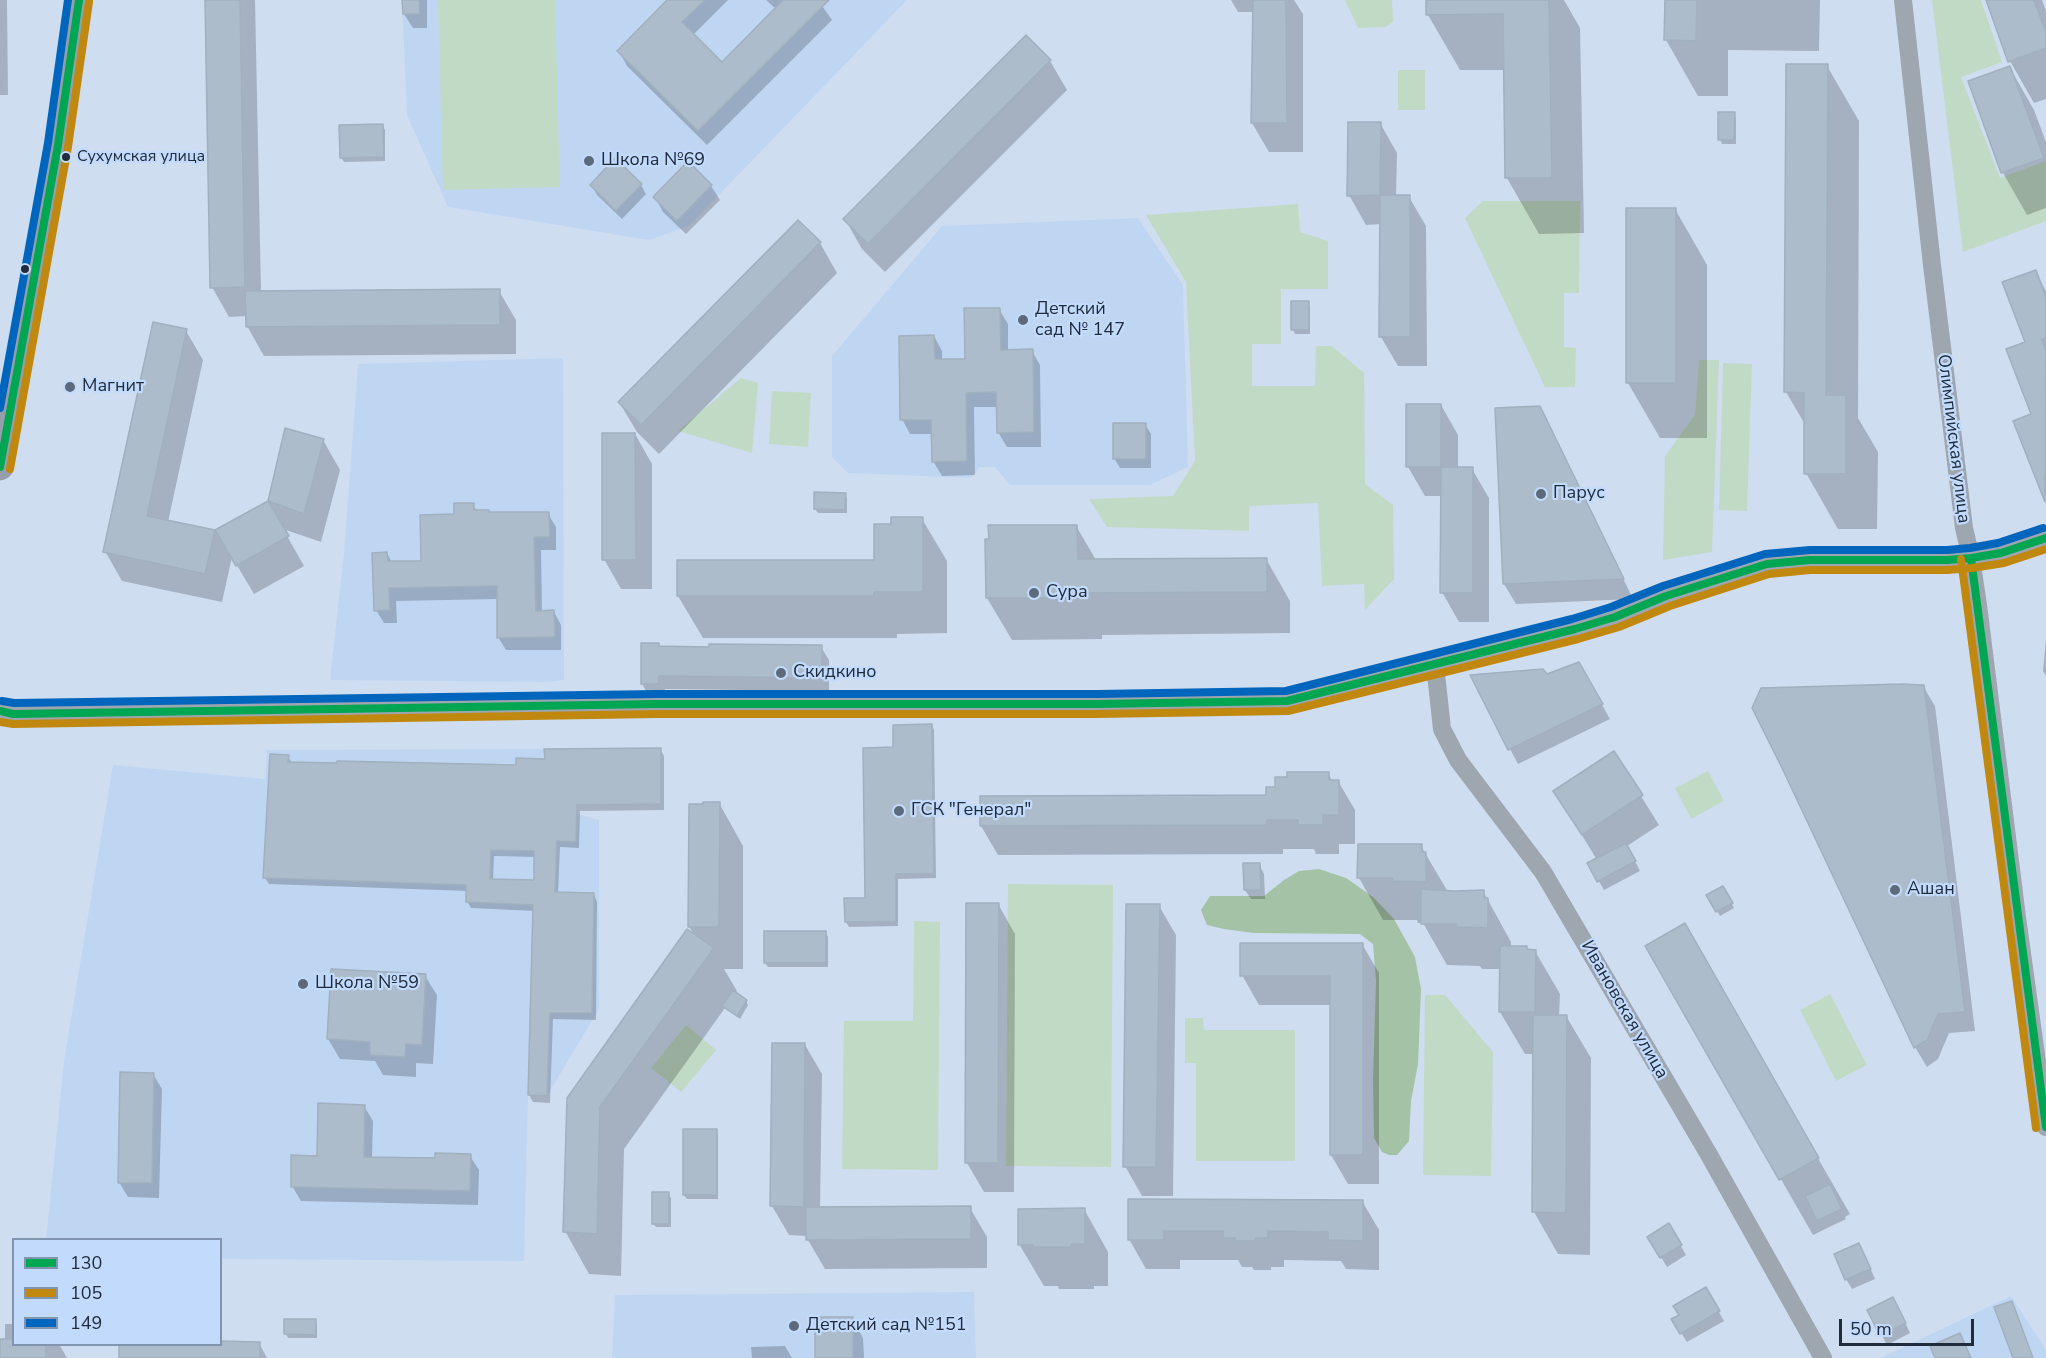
<!DOCTYPE html>
<meta charset="utf-8">
<style>
body{margin:0}
#map{position:relative;width:2046px;height:1358px;overflow:hidden;background:#cfddf0;font-family:"Nunito Sans",sans-serif}
canvas{display:block}
.legend{position:absolute;left:12px;top:1238px;width:210px;height:108px;box-sizing:border-box;background:#c2dbfd;border:2px solid #8195b0;margin:0;padding:8px 10px;list-style:none;font-size:18px;color:#202c3c}
.legend li{display:flex;align-items:center;gap:12px;height:30px}
.legend b{width:30px;border:2px solid #8195b0}
.scale{position:absolute;left:1839px;top:1319px;width:135px;height:27px;box-sizing:border-box;border:3px solid #202c3c;border-top:0;padding-left:8px;font-size:18px;line-height:21px;white-space:nowrap;color:#202c3c;-webkit-text-stroke:4px #c2dbfd;paint-order:stroke}
</style>
<div id="map">
<canvas width="2046" height="1358"></canvas>
<ul class="legend">
<li><b style="height:8px;background:#00a651"></b>130</li>
<li><b style="height:8px;background:#c1880f"></b>105</li>
<li><b style="height:8px;background:#0065bd"></b>149</li>
</ul>
<div class="scale">50 m</div>
</div>
<script>
const c = document.querySelector('canvas').getContext('2d');
c.lineJoin = 'round';
function paint(path, color) { c.fillStyle = color; c.fill(path, 'evenodd'); }
const poly = rows => new Path2D(rows.map(r => 'M' + r).join(''));
function stroke(path, color, width, dash) { c.strokeStyle = color; c.lineWidth = width; c.lineCap = dash ? 'butt' : 'round'; c.setLineDash(dash || []); c.stroke(path); }
function write(font, color, halo, rows, align = 'center') {
  c.font = font + ' "Nunito Sans",sans-serif'; c.lineWidth = 4.5; c.setLineDash([]); c.textBaseline = 'middle'; c.strokeStyle = halo; c.fillStyle = color; for (const [text, x, y, turn = 0] of rows) {
    c.save(); c.translate(x, y); c.rotate((+turn || 0) * Math.PI / 180); c.textAlign = isNaN(turn) ? turn : align; if (halo) c.strokeText(text, 0, 0); c.fillText(text, 0, 0); c.restore();
  }
}
paint(poly([
 [402,0,907,0,689,226,649,240,448,207,407,115],
 [1138,218,1183,285,1188,467,1150,485,1010,485,995,467,980,467,971,478,848,473,832,457,832,356,942,226],
 [563,358,564,680,548,682,330,680,344,553,358,364],
 [544,749,545,805,599,820,599,1009,547,1096,528,1096,524,1261,221,1259,220,1240,46,1240,64,1061,113,765,265,779,267,750],
 [974,1292,976,1358,612,1358,615,1295],
 [2011,1296,2046,1350,2046,1358,1881,1358]
]), '#bfd6f3');
paint(poly([
 [438,0,555,0,560,187,443,190],
 [1345,0,1392,0,1393,22,1385,27,1358,28],
 [1932,0,1981,0,2002,62,1961,77,2000,178,2046,161,2046,221,1963,252],
 [1398,70,1425,70,1425,110,1398,110],
 [1483,201,1580,201,1579,293,1564,293,1564,347,1576,348,1575,387,1545,387,1465,218],
 [1298,204,1300,232,1328,241,1328,289,1281,289,1281,344,1252,344,1252,386,1315,386,1316,346,1332,346,1364,373,1365,484,1393,505,1394,579,1365,610,1364,584,1322,586,1318,503,1249,506,1249,531,1107,527,1089,499,1173,496,1195,461,1186,282,1146,215],
 [1699,360,1719,360,1712,552,1663,560,1665,456,1695,415],
 [1723,363,1752,364,1747,511,1719,510],
 [741,378,758,383,752,453,678,431],
 [772,391,811,393,808,447,769,444],
 [1708,771,1724,801,1691,819,1675,788],
 [1008,884,1113,885,1111,1167,1006,1166],
 [914,921,940,922,938,1170,842,1169,844,1021,913,1021],
 [1830,994,1867,1065,1836,1081,1800,1010],
 [1425,995,1445,995,1493,1052,1491,1176,1423,1175],
 [1185,1018,1203,1018,1204,1030,1295,1030,1295,1161,1196,1161,1196,1063,1185,1063],
 [686,1025,716,1050,681,1092,651,1068]
]), '#c1dac6');
paint(poly([
 [1319,869,1346,878,1373,897,1394,919,1415,957,1421,989,1418,1064,1411,1101,1409,1141,1397,1155,1389,1155,1382,1152,1374,1138,1373,1080,1376,981,1373,944,1360,934,1254,933,1224,929,1207,925,1201,910,1210,896,1264,896,1284,880,1299,871]
]), '#a4c2a6');
paint(poly([
 [0,0,7,0,8,95,0,95],
 [206,0,255,0,261,292,499,291,516,320,516,354,264,356,247,326,247,316,229,317,212,287],
 [404,0,427,0,427,28,413,28,404,14],
 [669,0,728,0,693,35,722,64,776,9,766,0,818,0,832,20,707,145,627,66,619,51],
 [1231,0,1294,0,1303,14,1303,152,1269,152,1252,123,1254,12,1238,12],
 [1428,0,1564,0,1580,28,1584,233,1539,234,1507,178,1506,70,1460,70,1428,15],
 [1667,0,1820,0,1819,51,1728,50,1728,96,1698,96,1666,40],
 [1988,0,2042,0,2046,11,2046,99,2034,103,2010,61],
 [1050,61,1067,90,885,272,862,249,845,219],
 [1827,66,1859,121,1858,418,1878,452,1877,529,1838,529,1806,473,1806,426,1786,392],
 [2010,68,2034,110,2046,142,2046,208,2027,215,2003,173,1970,82],
 [1734,114,1736,118,1736,144,1722,144,1720,139],
 [1380,123,1397,153,1396,197,1409,197,1426,226,1427,366,1398,366,1381,337,1381,224,1366,225,1349,195],
 [382,126,385,130,385,161,344,162,341,157],
 [592,185,641,185,646,194,622,219,597,195],
 [711,186,720,200,686,234,663,212,655,197],
 [1675,209,1707,265,1707,438,1660,438,1628,383],
 [798,222,820,243,837,273,659,454,637,432,619,402],
 [2035,271,2046,291,2046,495,2039,484,2027,343],
 [1308,303,1310,307,1310,334,1295,334,1293,329],
 [999,309,1008,324,1008,351,1032,351,1040,365,1041,447,1007,447,998,432,998,407,974,407,975,475,942,476,933,461,933,434,910,434,902,419,934,336,942,351,942,361,966,360],
 [186,331,203,360,168,522,215,532,269,502,286,430,323,440,340,470,321,542,283,529,304,566,254,594,232,557,222,602,122,581,105,551],
 [1441,405,1458,435,1458,469,1472,469,1489,498,1489,622,1459,622,1442,592,1443,496,1425,496,1408,467],
 [1497,410,1551,428,1633,599,1516,604,1504,584],
 [1145,424,1151,434,1151,468,1120,468,1114,458],
 [635,434,652,464,652,589,621,589,604,559],
 [845,494,847,498,847,513,818,513,815,509],
 [473,505,477,511,489,514,548,514,556,527,556,550,541,550,542,612,554,612,561,625,561,650,506,650,498,637,498,599,396,601,397,623,384,623,376,610,387,553,392,563,422,562,456,516],
 [922,519,947,561,947,633,897,634,897,638,703,638,678,596,875,562,892,526],
 [1076,526,1096,560,1266,559,1290,601,1290,633,1102,635,1102,639,1012,640,987,598],
 [2046,639,2046,676,2043,671],
 [821,647,829,660,829,691,665,689,665,697,650,697,642,684,660,648],
 [1579,664,1610,719,1518,764,1472,677,1546,676],
 [1923,686,1935,706,1975,1031,1949,1033,1938,1059,1927,1067,1915,1047],
 [932,726,934,730,936,878,898,879,898,926,849,927,846,922,866,899,895,749],
 [660,749,664,756,664,810,580,811,579,848,560,847,558,894,594,895,597,902,596,1020,553,1019,550,1103,533,1102,529,1095,535,911,471,908,467,901,468,891,269,884,265,878,288,757,292,763,517,767,546,760],
 [494,856,536,857,535,881,493,881],
 [1614,753,1659,825,1627,846,1640,871,1604,890,1589,864,1597,860,1555,791],
 [1328,773,1332,781,1338,781,1355,810,1355,844,1339,844,1339,854,1316,854,1314,849,1283,849,1283,854,998,855,981,826,1268,796,1277,789],
 [719,803,743,846,743,969,724,969,737,991,735,994,746,1001,748,1005,740,1019,725,1008,624,1149,621,1276,589,1274,565,1231,568,1098,695,936,689,927],
 [1421,846,1448,892,1483,891,1511,942,1511,947,1526,947,1528,951,1535,951,1560,994,1559,1016,1566,1016,1591,1058,1590,1255,1558,1254,1534,1212,1534,1054,1525,1054,1500,1012,1501,969,1482,969,1480,966,1447,965,1423,923,1418,923,1417,920,1383,920,1359,878],
 [1259,864,1264,874,1265,899,1251,899,1245,890],
 [1723,888,1734,908,1720,916,1708,895],
 [998,904,1015,934,1014,1192,984,1192,967,1163],
 [1159,906,1176,935,1173,1196,1142,1196,1125,1166],
 [1684,925,1850,1214,1845,1217,1846,1219,1813,1235,1647,946],
 [826,933,828,937,828,967,768,967,765,963],
 [1362,944,1379,973,1379,1184,1348,1184,1331,1155,1331,1005,1259,1005,1242,975],
 [425,976,437,995,433,1064,416,1063,416,1077,383,1075,375,1061,340,1059,328,1039],
 [774,1044,805,1045,822,1074,820,1208,970,1208,987,1237,987,1268,825,1269,808,1240,808,1236,789,1235,772,1206],
 [153,1074,162,1089,159,1198,128,1197,119,1182],
 [364,1106,373,1121,372,1158,437,1160,470,1156,479,1170,478,1205,301,1201,292,1186],
 [716,1131,718,1135,718,1199,687,1199,684,1195],
 [668,1194,671,1198,671,1227,656,1227,653,1223],
 [1129,1200,1362,1201,1379,1230,1379,1270,1346,1269,1341,1261,1284,1260,1284,1267,1271,1267,1271,1270,1254,1270,1252,1267,1242,1267,1238,1260,1180,1260,1180,1269,1146,1269,1129,1239],
 [1084,1209,1108,1252,1108,1286,1094,1286,1094,1289,1059,1289,1058,1286,1044,1286,1019,1244],
 [1669,1225,1686,1255,1667,1267,1649,1237],
 [1864,1254,1875,1279,1852,1289,1846,1279],
 [1706,1289,1724,1321,1687,1342,1673,1320,1681,1316],
 [1898,1308,1910,1333,1887,1345,1869,1311],
 [852,1318,863,1338,864,1358,817,1358],
 [14,1320,14,1344,59,1344,67,1358,0,1358,0,1340,5,1340,5,1324,13,1324],
 [315,1321,317,1325,317,1338,288,1338,286,1334],
 [259,1343,267,1358,120,1358,220,1344],
 [785,1346,792,1358,752,1358,751,1347]
]), '#0003');
const building = poly([
 [205,0,240,0,245,287,210,288,205,0],
 [402,0,419,0,420,14,403,14,402,0],
 [667,0,705,0,682,22,722,62,783,0,829,0,698,131,617,51,667,0],
 [1253,0,1286,0,1287,123,1251,123,1253,0],
 [1426,0,1549,0,1552,178,1505,178,1503,14,1426,15,1426,0],
 [1665,0,1697,0,1696,41,1664,40,1665,0],
 [1986,0,2034,0,2046,32,2046,48,2008,62,1986,0],
 [1026,35,1051,60,868,244,843,219,1026,35],
 [1786,64,1828,64,1826,395,1846,395,1846,474,1804,474,1804,393,1784,392,1786,64],
 [2010,66,2044,158,2001,173,1968,81,2010,66],
 [1718,112,1735,112,1734,140,1718,140,1718,112],
 [1348,122,1381,122,1380,195,1347,196,1348,122],
 [383,124,384,157,340,158,339,125,383,124],
 [615,158,642,184,616,211,590,185,615,158],
 [688,161,712,185,677,221,653,197,688,161],
 [1380,195,1410,195,1410,337,1379,337,1380,195],
 [1626,208,1676,208,1676,383,1626,383,1626,208],
 [798,220,821,242,641,425,618,402,798,220],
 [2036,270,2046,297,2046,338,2042,340,2046,351,2045,502,2013,421,2031,414,2006,349,2025,342,2002,282,2036,270],
 [500,289,500,325,246,327,245,291,500,289],
 [1291,301,1309,301,1309,330,1291,330,1291,301],
 [964,308,1000,308,1001,350,1033,349,1034,432,997,433,996,392,966,393,967,461,932,462,931,420,900,420,899,336,934,335,935,359,965,359,964,308],
 [153,322,187,329,147,516,215,530,205,574,103,552,153,322],
 [1406,404,1441,404,1441,467,1406,467,1406,404],
 [1540,406,1624,579,1503,584,1495,408,1540,406],
 [1113,423,1146,423,1146,459,1113,459,1113,423],
 [285,428,324,439,304,514,268,501,285,428],
 [602,433,635,433,636,560,602,560,602,433],
 [1441,467,1473,467,1473,593,1440,593,1441,467],
 [814,492,846,493,845,510,814,509,814,492],
 [268,501,289,536,236,566,215,530,268,501],
 [454,503,474,503,474,510,489,510,489,512,549,512,550,537,534,537,536,611,554,610,555,637,497,638,497,586,389,588,390,610,374,611,372,553,387,552,388,561,421,561,420,515,454,514,454,503],
 [891,517,923,517,923,592,874,592,874,596,677,596,677,560,874,560,874,524,891,524,891,517],
 [988,525,1077,525,1078,559,1267,558,1267,592,1078,593,1078,598,986,598,985,539,989,539,988,525],
 [641,643,659,643,659,646,709,647,709,644,822,645,822,678,659,676,659,684,641,684,641,643],
 [1579,662,1603,704,1508,750,1470,675,1543,669,1547,674,1579,662],
 [1901,684,1924,685,1965,1012,1938,1014,1927,1040,1914,1048,1782,768,1752,708,1761,688,1901,684],
 [932,724,934,874,896,874,896,922,845,922,844,898,865,898,863,748,893,747,893,725,932,724],
 [661,748,661,804,577,805,576,842,557,841,555,892,594,893,592,1013,550,1013,547,1096,528,1095,533,905,466,902,466,885,263,878,270,754,289,755,288,762,337,763,337,761,516,765,516,758,545,759,544,749,661,748],
 [491,850,534,851,534,880,490,879,491,850],
 [1614,751,1643,795,1582,835,1553,791,1614,751],
 [1287,772,1329,772,1329,780,1339,780,1339,815,1323,815,1323,825,1298,825,1298,820,1267,820,1267,825,980,826,980,796,1266,795,1266,787,1275,787,1275,777,1287,777,1287,772],
 [703,802,720,802,719,927,688,927,689,804,703,804,703,802],
 [1626,843,1636,861,1597,882,1587,863,1626,843],
 [1358,844,1422,844,1422,852,1426,852,1426,882,1393,881,1393,878,1357,878,1358,844],
 [1243,863,1260,863,1261,890,1244,890,1243,863],
 [1723,886,1733,903,1716,912,1706,895,1723,886],
 [1421,889,1454,891,1484,890,1484,898,1488,898,1488,928,1456,927,1456,924,1421,924,1421,889],
 [966,903,999,903,998,1163,965,1163,966,903],
 [1126,904,1160,904,1156,1167,1123,1167,1126,904],
 [1685,923,1819,1158,1779,1180,1645,946,1685,923],
 [687,929,714,948,600,1107,597,1234,563,1232,567,1098,687,929],
 [764,931,826,931,826,963,764,963,764,931],
 [1240,943,1363,943,1363,1155,1330,1155,1330,976,1240,976,1240,943],
 [1500,946,1527,946,1527,949,1536,950,1535,1012,1499,1012,1500,946],
 [331,969,426,974,422,1045,406,1044,405,1057,370,1055,370,1042,327,1039,331,969],
 [733,990,747,1000,737,1016,722,1006,733,990],
 [1533,1015,1567,1015,1566,1213,1532,1212,1533,1015],
 [772,1043,805,1043,804,1207,770,1206,772,1043],
 [120,1072,154,1073,152,1183,118,1183,120,1072],
 [318,1103,365,1105,364,1157,435,1158,435,1153,471,1154,470,1191,291,1187,291,1155,317,1156,318,1103],
 [683,1129,717,1129,717,1195,683,1195,683,1129],
 [1830,1184,1842,1209,1817,1221,1805,1196,1830,1184],
 [652,1192,669,1192,669,1224,652,1224,652,1192],
 [1128,1199,1363,1200,1363,1241,1328,1240,1328,1232,1268,1231,1268,1238,1255,1238,1255,1241,1235,1241,1235,1238,1223,1238,1223,1231,1164,1231,1164,1240,1128,1240,1128,1199],
 [971,1206,971,1239,806,1240,806,1207,971,1206],
 [1085,1208,1085,1244,1071,1244,1071,1247,1033,1247,1033,1245,1018,1245,1018,1209,1085,1208],
 [1669,1223,1682,1245,1660,1258,1647,1237,1669,1223],
 [1859,1243,1871,1269,1845,1280,1834,1254,1859,1243],
 [1706,1287,1720,1311,1680,1334,1671,1319,1679,1315,1673,1306,1706,1287],
 [1893,1297,1906,1323,1880,1336,1867,1310,1893,1297],
 [2012,1301,2033,1358,2013,1358,1994,1307,2012,1301],
 [815,1317,853,1317,853,1358,815,1358,815,1317],
 [284,1319,316,1319,316,1335,284,1334,284,1319],
 [1960,1333,1971,1358,1935,1358,1930,1346,1960,1333],
 [0,1339,14,1339,14,1344,46,1344,46,1358,0,1358,0,1339],
 [220,1341,260,1342,260,1358,119,1358,119,1344,220,1344,220,1341]
]);
paint(building, '#acbcca');
stroke(building, '#a0b0be', 1.5);
stroke(poly([
 [1903,0,1932,265,1964,528,1971,558,1978,605,2017,917,2046,1127],
 [1435,665,1442,729,1458,760,1543,872,1708,1153,1823,1358]
]), '#9ea6af', 18);
stroke(poly([
 [0,711,13,714,657,704,1096,704,1287,701,1575,629,1615,617,1666,596,1738,572,1767,564,1810,560,1947,560,1971,558,2001,553,2046,538]
]), '#9ca5b0', 24);
stroke(poly([
 [0,467,58,145,79,0]
]), '#959eaa', 27);
stroke(poly([
 [0,467,58,145,79,0],
 [1971,558,2046,1127],
 [0,711,13,714,657,704,1096,704,1287,701,1575,629,1615,617,1666,596,1767,564,1810,560,1947,560,1971,558,2001,553,2046,538]
]), '#00a651', 8);
stroke(poly([
 [10,469,68,147,89,2],
 [1961,559,2036,1128],
 [0,722,13,724,657,714,1096,714,1288,711,1578,639,1619,627,1670,606,1769,574,1810,570,1947,570,1972,568,2004,563,2046,549]
]), '#c1880f', 8);
stroke(poly([
 [0,408,48,143,68,0],
 [2,701,14,703,657,694,1096,694,1286,691,1572,619,1611,607,1663,586,1765,554,1810,550,1947,550,1970,548,1998,543,2043,528]
]), '#0065bd', 8);
for (const [x, y, r, color] of [
 [66,157,5,"#202c3c"],
 [589,161,6,"#5d6a7b"],
 [25,269,5,"#202c3c"],
 [1023,320,6,"#5d6a7b"],
 [70,387,6,"#5d6a7b"],
 [1541,494,6,"#5d6a7b"],
 [1034,593,6,"#5d6a7b"],
 [781,673,6,"#5d6a7b"],
 [899,811,6,"#5d6a7b"],
 [1895,890,6,"#5d6a7b"],
 [303,984,6,"#5d6a7b"],
 [794,1326,6,"#5d6a7b"]
]) { const dot = new Path2D(); dot.arc(x, y, r, 0, 2 * Math.PI); c.fillStyle = color; c.fill(dot); stroke(dot, '#c2dbfd', 2); }
write('16px', '#202c3c', '#c2dbfd', [
 ["Сухумская улица",77,157]
], 'left');
write('18px', '#202c3c', '#c2dbfd', [
 ["Школа №69",601,161],
 ["Детский",1035,310],
 ["сад № 147",1035,331],
 ["Магнит",82,387],
 ["Парус",1553,494],
 ["Сура",1046,593],
 ["Скидкино",793,673],
 ["ГСК \"Генерал\"",911,811],
 ["Ашан",1907,890],
 ["Школа №59",315,984],
 ["Детский сад №151",806,1326]
], 'left');
write('18px', '#202c3c', '#c2dbfd', [
 ["Олимпийская улица",1953,439,83],
 ["Ивановская улица",1624,1010,60]
]);
</script>
